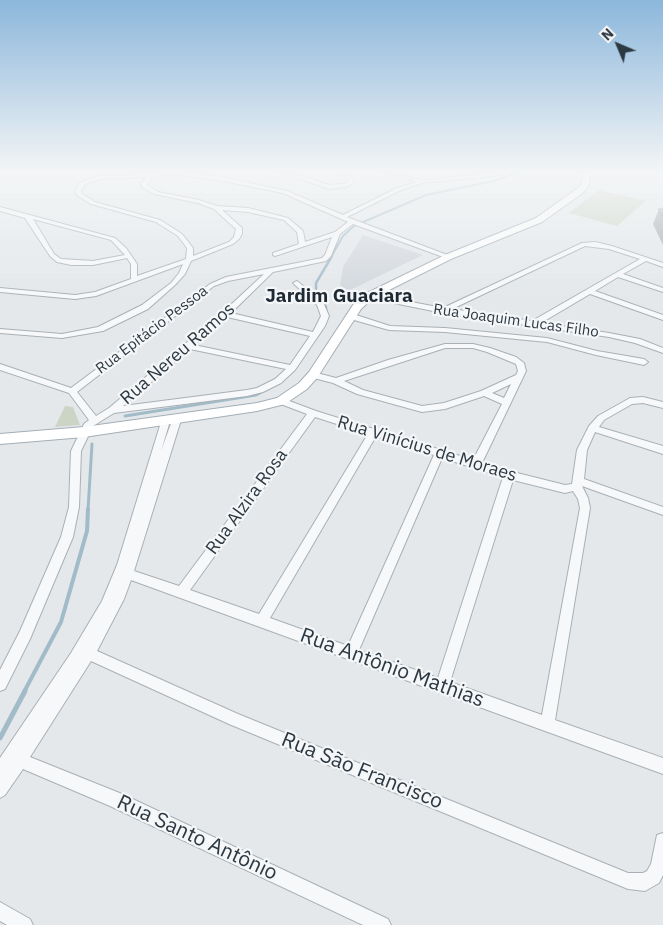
<!DOCTYPE html>
<meta charset="utf-8">
<style>
body{margin:0}
#map{position:relative;width:663px;height:925px;overflow:hidden;background:#e4e8eb;font-family:"IBM Plex Sans",sans-serif}
canvas{display:block}
.north{position:absolute;left:593px;top:20px;width:50px;height:50px;-webkit-text-stroke:4px #f4f6f8;paint-order:stroke;rotate:315deg;font-size:14px;font-weight:700;line-height:20px;text-align:center;color:#2c3842}
.north::after{content:'';display:block;margin:auto;width:18px;height:22px;background:#2c3842;clip-path:polygon(50% 0,100% 100%,50% 72%,0 100%)}
</style>
<div id="map">
<canvas width="663" height="925"></canvas>
<div class="north">N</div>
</div>
<script>
const c = document.querySelector('canvas').getContext('2d');
c.lineJoin = 'round';
function paint(path, color) { c.fillStyle = color; c.fill(path, 'evenodd'); }
const poly = rows => new Path2D(rows.map(r => 'M' + r).join(''));
function stroke(path, color, width, dash) { c.strokeStyle = color; c.lineWidth = width; c.lineCap = dash ? 'butt' : 'round'; c.setLineDash(dash || []); c.stroke(path); }
function write(font, color, halo, rows, align = 'center') {
  c.font = font + ' "IBM Plex Sans",sans-serif'; c.lineWidth = 4.5; c.setLineDash([]); c.textBaseline = 'middle'; c.strokeStyle = halo; c.fillStyle = color; for (const [text, x, y, turn = 0] of rows) {
    c.save(); c.translate(x, y); c.rotate((+turn || 0) * Math.PI / 180); c.textAlign = isNaN(turn) ? turn : align; if (halo) c.strokeText(text, 0, 0); c.fillText(text, 0, 0); c.restore();
  }
}
paint(poly([
 [363,235,423,255,348,291,340,285,343,267]
]), '#d2d7dd');
paint(poly([
 [599,190,646,201,617,226,569,213],
 [65,406,73,407,80,425,55,427]
]), '#ccd4c6');
stroke(poly([
 [331,257,343,236,354,226,426,195,494,181,524,170]
]), '#a2bbc8', 2);
stroke(poly([
 [326,313,326,307,316,291,316,283,332,256]
]), '#a2bbc8', 2.5);
stroke(poly([
 [125,416,256,395,279,383],
 [88,510,92,444]
]), '#a2bbc8', 3);
stroke(poly([
 [24,692,61,622,87,531,88,509]
]), '#a2bbc8', 4);
stroke(poly([
 [0,738,25,691]
]), '#a2bbc8', 5);
const minor = poly([
 [171,170,223,177,287,191,343,215,397,188,417,182,378,170,386,170,409,178,426,180,513,170,493,176,422,183,401,190,347,217,450,256,450,258,446,258,353,224,340,234,331,256,326,261,273,272,231,313,313,332,321,316,317,305,293,283,297,281,323,302,329,316,325,326,295,370,281,383,263,392,247,396,114,413,93,426,81,451,79,507,73,537,30,639,5,689,0,691,0,670,20,631,61,537,69,507,71,451,84,424,89,420,69,393,0,370,0,364,71,388,210,284,226,277,322,258,325,255,332,237,275,256,273,255,273,253,299,244,297,232,284,220,248,212,222,210,242,228,242,234,239,239,233,244,191,261,185,274,175,285,148,309,103,331,62,338,0,333,0,329,62,334,98,327,142,305,171,283,179,273,183,264,96,296,75,299,0,292,0,288,75,295,95,292,131,279,131,264,127,258,93,265,71,265,57,262,50,256,25,218,0,211,0,207,115,238,126,248,137,264,137,276,186,259,187,248,178,236,156,222,91,204,78,196,75,191,81,182,102,175,155,174,171,170],
 [171,174,223,181,283,193,348,222,335,232,305,242,303,231,288,218,248,208,217,206,199,200,158,192,147,185,152,178,171,174],
 [147,177,141,183,142,187,154,194,198,203,214,209,236,229,234,237,229,242,193,256,193,248,182,234,160,220,95,202,82,194,81,191,85,184,102,179,147,177],
 [33,219,111,240,125,255,93,261,61,259,54,254,33,219],
 [264,274,223,312,109,408,96,416,77,392,214,286,228,281,264,274],
 [227,317,310,336,290,365,194,345,227,317],
 [190,349,286,369,275,379,257,388,247,390,123,406,190,349],
 [276,170,284,170,329,185,342,184,348,182,347,178,333,170,339,170,351,176,354,181,352,184,345,187,329,189,276,170],
 [595,242,612,246,663,263,663,267,646,261,623,274,663,288,663,292,618,277,595,291,663,315,663,320,590,294,541,323,609,333,640,339,663,348,663,353,635,343,609,337,443,313,369,298,365,296,369,294,443,308,582,243,595,242],
 [585,246,609,249,640,259,532,321,452,309,585,246],
 [347,314,353,314,390,326,445,328,547,338,597,351,644,359,648,362,644,365,596,355,547,342,445,332,389,330,347,318,347,314],
 [445,344,473,344,490,348,516,357,524,363,526,371,482,463,509,471,565,485,572,484,577,450,589,426,598,416,630,398,643,397,663,402,663,408,643,403,632,404,604,420,599,427,663,446,663,454,595,432,587,450,584,479,663,507,663,515,582,486,588,498,590,508,555,720,663,758,663,774,131,580,124,599,97,651,238,714,628,873,643,873,647,871,651,864,657,835,663,833,663,875,659,883,645,891,628,889,229,724,91,661,30,757,122,794,388,919,391,925,363,925,110,806,23,769,5,795,0,798,0,758,71,653,102,601,117,565,162,419,165,418,170,421,161,451,173,418,179,418,181,420,134,571,179,586,307,414,278,403,277,401,278,399,284,399,316,411,473,460,502,404,484,396,445,409,422,412,357,394,333,383,310,377,309,375,313,372,336,378,388,360,445,344],
 [445,348,473,348,487,352,516,364,518,371,516,375,481,391,444,403,422,406,363,390,344,381,445,348],
 [511,384,504,398,492,393,511,384],
 [315,417,368,434,259,614,190,590,315,417],
 [376,436,434,455,348,646,270,618,376,436],
 [442,458,503,477,438,678,359,650,442,458],
 [513,480,565,493,573,491,578,499,580,508,542,715,450,682,513,480],
 [0,902,30,919,33,925,7,925,0,921,0,902]
]);
const major = poly([
 [584,170,591,170,589,185,584,192,542,222,451,259,373,298,361,309,317,378,307,389,285,404,257,411,84,437,0,444,0,434,84,427,257,403,277,398,299,383,309,372,353,305,365,294,445,255,536,218,578,188,581,185,584,170]
]);
stroke(minor, '#a9b0b5', 2);
stroke(major, '#a4aeb6', 2);
paint(minor, '#f7f8f9');
paint(major, '#fff');
paint(poly([
 [663,206,663,245,653,224,659,209,662,209]
]), '#a1a7ab');
const building = poly([
 [659,209,663,209,663,217,659,209]
]);
paint(building, '#bbc2c7');
stroke(building, '#83888b', 1);
const sky = c.createLinearGradient(0, 0, 0, 300);
sky.addColorStop(0, '#8cb7db');
sky.addColorStop(0.57, '#f3f5f6');
sky.addColorStop(1, '#f3f5f600');
c.fillStyle = sky;
c.fillRect(0, 0, 663, 300);
write('15px', '#2c3842', '#f4f6f8', [
 ["Rua Joaquim Lucas Filho",516,321,8],
 ["Rua Epitácio Pessoa",152,330,-37]
]);
write('18px', '#2c3842', '#f4f6f8', [
 ["Rua Nereu Ramos",178,354,-41],
 ["Rua Vinícius de Moraes",427,449,17],
 ["Rua Alzira Rosa",247,502,-54]
]);
write('bold 19px', '#1e2933', '#f4f6f8', [
 ["Jardim Guaciara",339,297]
]);
write('21px', '#2c3842', '#f4f6f8', [
 ["Rua Antônio Mathias",392,668,20],
 ["Rua São Francisco",362,771,22],
 ["Rua Santo Antônio",197,838,25]
]);
</script>
